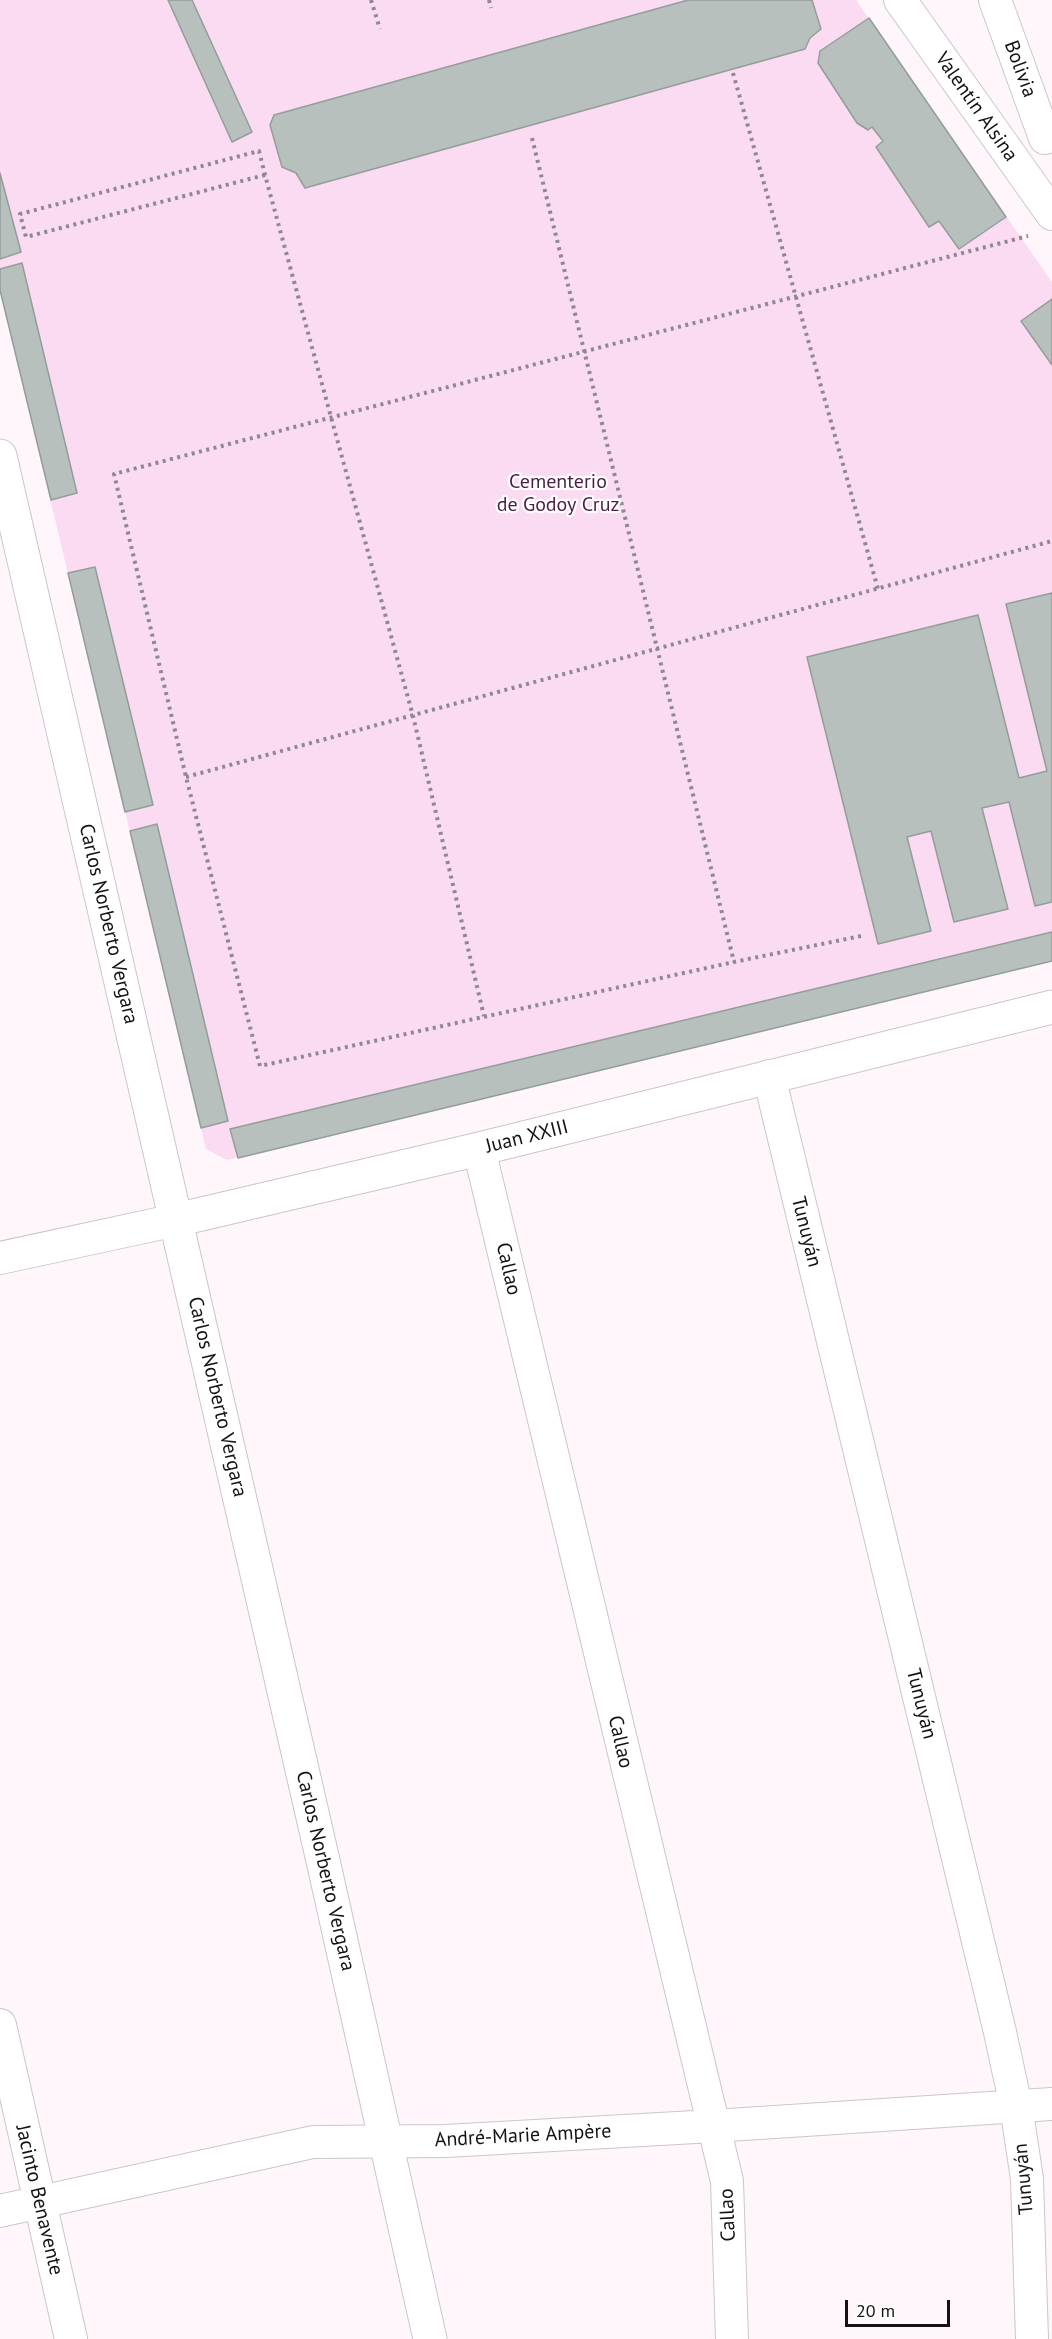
<!DOCTYPE html>
<meta charset="utf-8">
<style>
body{margin:0}
#map{position:relative;width:1052px;height:2339px;overflow:hidden;background:#fef6fb;font-family:"PT Sans",sans-serif}
canvas{display:block}
.scale{position:absolute;left:845px;top:2300px;width:105px;height:27px;box-sizing:border-box;border:3px solid #151214;border-top:0;padding-left:8px;font-size:18px;line-height:21px;white-space:nowrap;color:#151214;-webkit-text-stroke:4px #fff;paint-order:stroke}
</style>
<div id="map">
<canvas width="1052" height="2339"></canvas>
<div class="scale">20 m</div>
</div>
<script>
const c = document.querySelector('canvas').getContext('2d');
c.lineJoin = 'round';
function paint(path, color) { c.fillStyle = color; c.fill(path, 'evenodd'); }
const poly = rows => new Path2D(rows.map(r => 'M' + r).join(''));
function stroke(path, color, width, dash) { c.strokeStyle = color; c.lineWidth = width; c.lineCap = dash ? 'butt' : 'round'; c.setLineDash(dash || []); c.stroke(path); }
function write(font, color, halo, rows, align = 'center') {
  c.font = font + ' "PT Sans",sans-serif'; c.lineWidth = 4.5; c.setLineDash([]); c.textBaseline = 'middle'; c.strokeStyle = halo; c.fillStyle = color; for (const [text, x, y, turn = 0] of rows) {
    c.save(); c.translate(x, y); c.rotate((+turn || 0) * Math.PI / 180); c.textAlign = isNaN(turn) ? turn : align; if (halo) c.strokeText(text, 0, 0); c.fillText(text, 0, 0); c.restore();
  }
}
paint(poly([
 [0,0,856,0,1052,282,1052,961,227,1160,206,1149,0,290]
]), '#fbdbf2');
const building = poly([
 [168,0,192,0,252,132,232,142,168,0],
 [688,0,812,0,821,29,810,38,805,49,305,188,296,173,282,167,270,125,274,115,688,0],
 [869,18,1006,217,959,249,939,221,929,227,876,147,883,141,872,127,868,130,857,123,818,63,820,51,869,18],
 [0,173,21,252,0,259,0,173],
 [22,263,77,493,51,500,0,290,0,269,22,263],
 [1052,299,1052,365,1021,321,1052,299],
 [95,567,153,805,125,812,68,573,95,567],
 [1052,593,1052,902,1035,906,1009,802,982,808,1008,909,954,922,931,831,907,837,931,931,878,944,807,657,978,615,1019,778,1047,771,1006,604,1052,593],
 [157,824,228,1121,201,1128,130,831,157,824],
 [1052,932,1052,961,238,1158,230,1129,1052,932]
]);
paint(building, '#b7c0bd');
stroke(building, '#939d9a', 1.5);
const street = poly([
 [900,0,1052,214],
 [995,0,1045,138],
 [769,1076,1000,2032,1016,2106,1027,2179,1032,2339],
 [479,1149,727,2181,732,2339],
 [0,1258,176,1220],
 [0,2025,71,2339],
 [0,2211,313,2142,446,2141,713,2126,1052,2104]
]);
const secondary = poly([
 [0,456,324,1865,430,2339],
 [176,1220,479,1149,1052,1007]
]);
stroke(street, '#cdc5ca', 34);
stroke(secondary, '#cdc5ca', 35);
stroke(poly([
 [371,0,380,29],
 [489,0,491,8],
 [733,73,878,589],
 [532,138,734,962],
 [265,175,26,237,20,214,259,151,265,175,331,417,413,716,484,1016],
 [186,777,1052,541],
 [861,936,734,962,260,1066,186,777,114,474,1028,236]
]), '#8e898c', 4, [3, 4.5]);
stroke(street, '#fff', 32);
stroke(secondary, '#fff', 33);
write('20px', '#151214', '#fff', [
 ["Bolivia",1020,69,70],
 ["Valentín Alsina",976,107,55],
 ["Carlos Norberto Vergara",108,924,77],
 ["Juan XXIII",527,1137,-14],
 ["Tunuyán",806,1232,76],
 ["Callao",508,1269,77],
 ["Carlos Norberto Vergara",217,1397,77],
 ["Tunuyán",921,1704,76],
 ["Callao",620,1742,77],
 ["Carlos Norberto Vergara",325,1871,77],
 ["André-Marie Ampère",523,2136,-3],
 ["Tunuyán",1024,2179,-95],
 ["Jacinto Benavente",39,2200,77],
 ["Callao",728,2215,-93]
]);
write('20px', '#4b1d43', '#fff', [
 ["Cementerio",558,482],
 ["de Godoy Cruz",558,505]
]);
</script>
